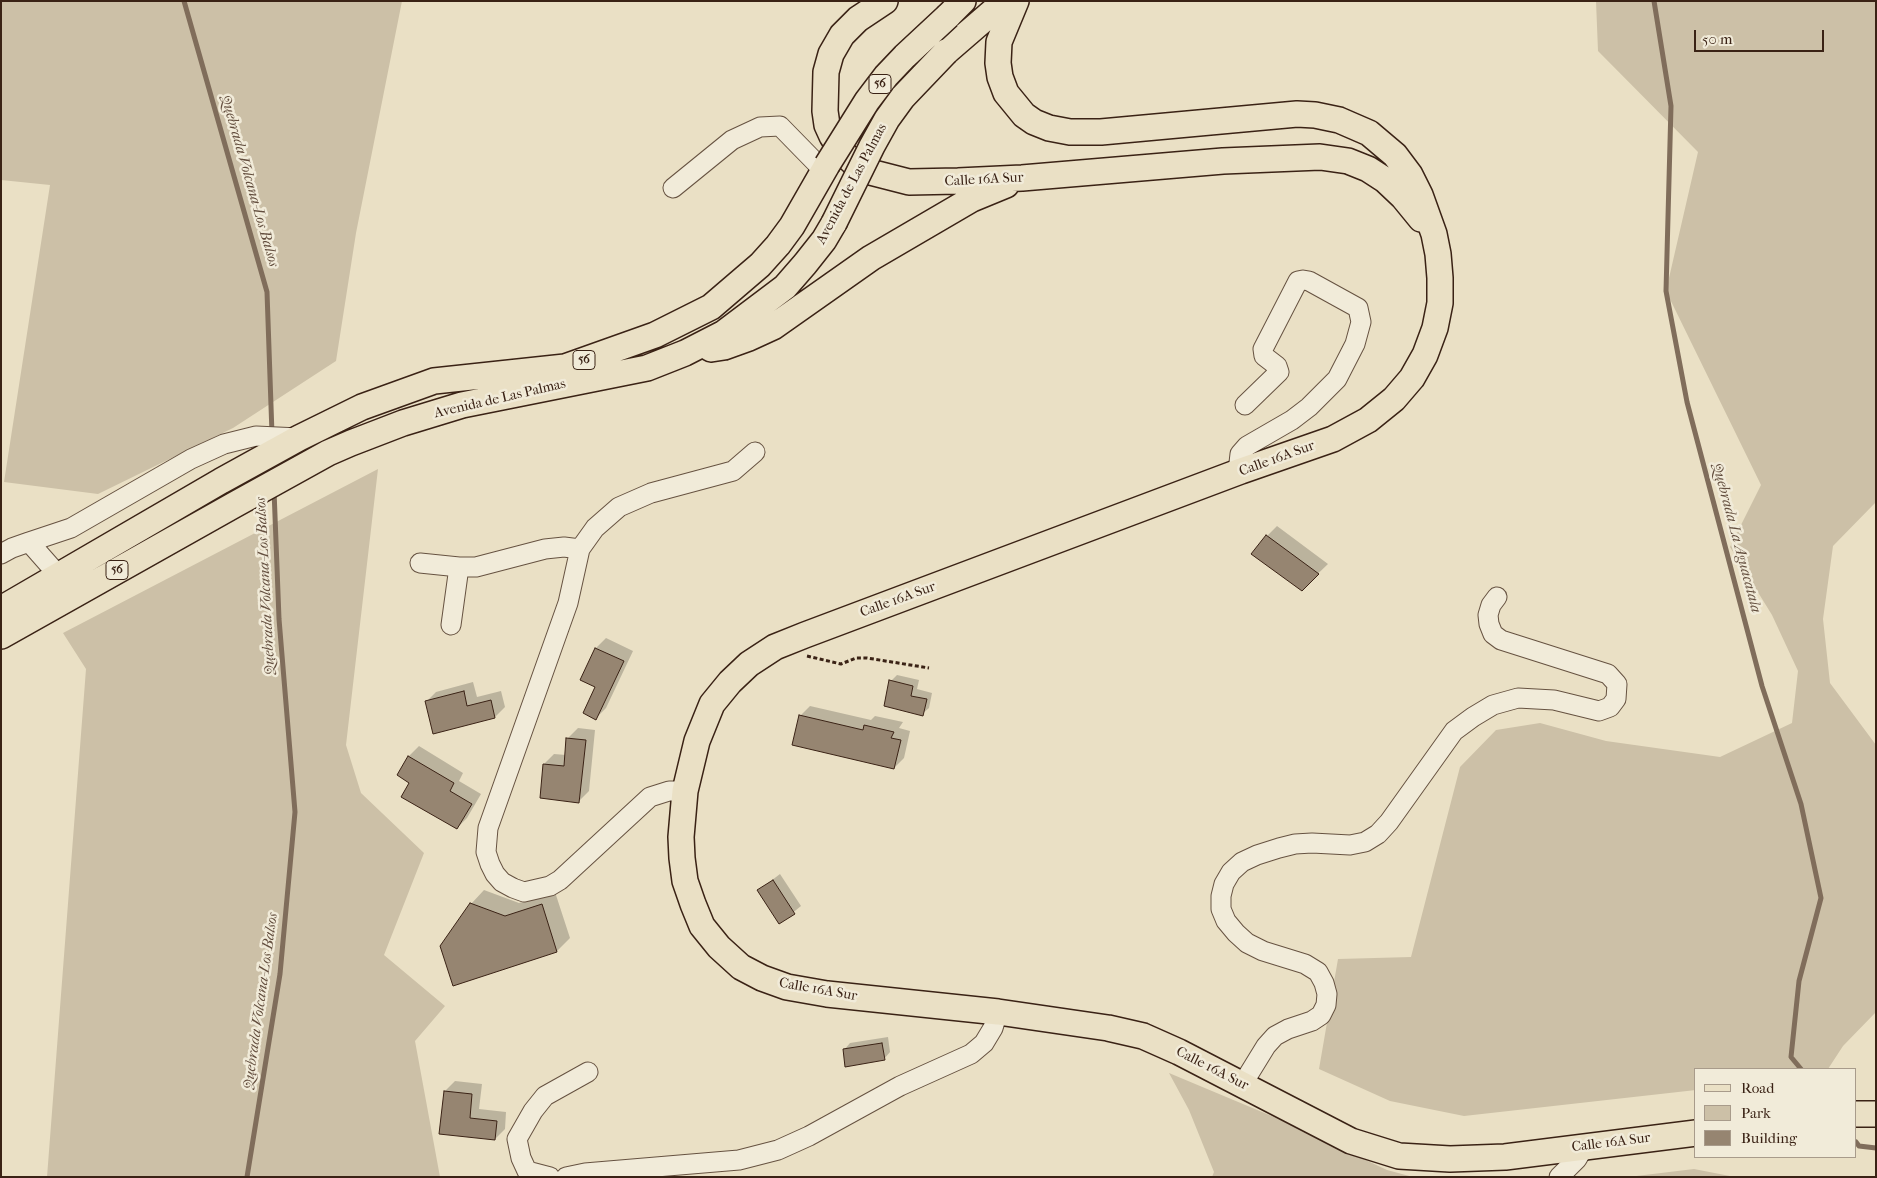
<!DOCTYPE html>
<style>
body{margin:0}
#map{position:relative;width:1877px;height:1178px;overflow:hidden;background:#eae0c5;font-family:"IM FELL French Canon",serif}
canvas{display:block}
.frame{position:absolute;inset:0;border:2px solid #3a2215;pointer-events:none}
.legend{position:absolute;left:1694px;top:1068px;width:162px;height:90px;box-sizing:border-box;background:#f1ebd9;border:1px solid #a89b8b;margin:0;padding:6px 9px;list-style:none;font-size:15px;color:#3a2215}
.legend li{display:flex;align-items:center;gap:10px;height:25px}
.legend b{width:25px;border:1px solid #a89b8b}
.scale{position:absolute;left:1694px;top:30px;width:130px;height:22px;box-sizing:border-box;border:2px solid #3a2215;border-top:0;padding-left:6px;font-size:15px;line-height:18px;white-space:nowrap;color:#3a2215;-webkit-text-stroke:4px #f1ebd9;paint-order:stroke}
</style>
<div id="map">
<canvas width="1877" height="1178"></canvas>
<div class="frame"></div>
<ul class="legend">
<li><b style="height:6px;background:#eae0c5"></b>Road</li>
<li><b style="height:14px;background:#ccc0a7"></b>Park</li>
<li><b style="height:14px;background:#968571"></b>Building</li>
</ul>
<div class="scale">50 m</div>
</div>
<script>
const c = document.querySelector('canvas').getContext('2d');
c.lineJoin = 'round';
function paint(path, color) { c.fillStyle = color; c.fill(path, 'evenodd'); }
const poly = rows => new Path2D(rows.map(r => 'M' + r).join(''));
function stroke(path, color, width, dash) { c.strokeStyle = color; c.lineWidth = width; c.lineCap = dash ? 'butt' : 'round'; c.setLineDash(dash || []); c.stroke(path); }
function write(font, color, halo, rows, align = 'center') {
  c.font = font + ' "IM FELL French Canon",serif'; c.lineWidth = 5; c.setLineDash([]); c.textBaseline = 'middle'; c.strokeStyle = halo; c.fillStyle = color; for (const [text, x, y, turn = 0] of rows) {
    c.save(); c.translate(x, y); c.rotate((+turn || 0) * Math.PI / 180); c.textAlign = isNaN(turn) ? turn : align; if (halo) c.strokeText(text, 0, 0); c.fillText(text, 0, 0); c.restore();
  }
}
paint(poly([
 [1,1,402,1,356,233,336,361,233,428,98,494,4,482,50,185,1,180],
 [1596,1,1876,1,1876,502,1833,546,1823,619,1830,683,1876,745,1876,1012,1843,1046,1828,1069,1696,1069,1696,1090,1464,1116,1390,1101,1319,1069,1338,959,1411,957,1460,767,1496,730,1540,723,1606,741,1720,757,1792,723,1798,671,1772,615,1730,547,1761,485,1666,291,1698,152,1598,51],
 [378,469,346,745,361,793,424,853,384,955,445,1006,415,1041,440,1177,47,1177,86,669,63,633],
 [1169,1073,1274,1117,1387,1170,1413,1177,1212,1177,1214,1172,1189,1110],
 [1694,1169,1735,1177,1628,1177]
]), '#ccc0a7');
paint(poly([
 [1277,526,1328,564,1302,589,1267,536],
 [606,638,633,651,606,708,596,718,597,687,582,679,596,648],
 [897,675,919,680,917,689,932,693,929,708,922,714,891,681],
 [473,682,477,697,501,691,505,707,495,717,426,702,436,692],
 [810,706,871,720,875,716,903,722,899,728,910,731,904,758,894,768,800,716],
 [578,728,595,730,589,791,579,801,544,764,554,754,566,755,568,738],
 [419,746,463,773,459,781,481,794,467,818,457,828,411,782,398,775,409,756],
 [780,874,801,906,780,923,759,890],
 [484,890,519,903,555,892,570,938,557,951,471,904],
 [888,1037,890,1052,884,1059,844,1050,850,1043],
 [455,1081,482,1084,479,1109,506,1112,505,1129,495,1139,441,1133,445,1091]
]), '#0003');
stroke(poly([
 [184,1,267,292,272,434],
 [1654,1,1671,106,1666,291,1687,402,1762,686,1801,804,1821,898,1799,981,1791,1057,1801,1069],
 [1856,1142,1859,1146,1876,1148],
 [247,1177,280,974,295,812,279,619,274,490]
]), '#806d5b', 5);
const building = poly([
 [1266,535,1319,574,1302,591,1251,554,1266,535],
 [595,648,624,661,596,720,583,713,595,687,580,680,595,648],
 [889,680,913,686,911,696,927,699,923,716,884,706,889,680],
 [464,691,467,706,491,700,495,718,433,734,425,701,464,691],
 [799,715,863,730,864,725,894,732,891,738,901,740,894,769,792,745,799,715],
 [566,738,586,740,579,803,540,798,543,764,564,766,566,738],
 [408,756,454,783,450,791,472,804,457,829,401,797,409,783,397,775,408,756],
 [773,880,795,914,779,924,757,890,773,880],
 [470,903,505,916,542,904,557,952,453,986,440,946,470,903],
 [882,1043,885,1060,845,1067,843,1049,882,1043],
 [444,1091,472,1094,470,1118,497,1121,495,1140,439,1134,444,1091]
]);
paint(building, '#968571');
stroke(building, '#3a2215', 1);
const minor = poly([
 [673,188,732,140,760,127,780,126,824,171],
 [1241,471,1239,463,1240,454,1247,446,1292,420,1309,407,1337,379,1355,344,1361,322,1358,308,1309,281,1303,280,1298,281,1263,349,1264,356,1277,366,1279,372,1245,405],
 [29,542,71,528,191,459,224,444,256,436,299,438],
 [1,554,12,548,29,542,59,576],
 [420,563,459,567,476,567,545,549,564,547,580,549],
 [451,625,459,567],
 [685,791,669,791,650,797,560,880,550,886,524,892,513,888,502,882,495,874,490,864,486,852,488,828,568,603,580,549,595,528,619,507,651,493,733,471,755,452],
 [1242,1085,1266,1046,1275,1036,1288,1029,1312,1021,1321,1015,1326,1005,1327,994,1324,983,1318,972,1305,964,1263,951,1247,943,1236,933,1226,921,1221,909,1221,896,1224,884,1231,872,1242,862,1257,855,1279,848,1295,844,1312,843,1350,845,1365,842,1378,834,1389,822,1454,731,1473,717,1493,705,1518,698,1554,700,1599,711,1610,707,1616,699,1617,684,1608,674,1501,640,1493,634,1489,624,1488,615,1491,605,1497,597],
 [550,1177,527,1171,521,1158,517,1139,533,1111,545,1096,588,1072],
 [566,1177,585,1173,739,1160,778,1150,809,1136,900,1086,971,1054,984,1043,993,1028,998,1012],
 [1559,1177,1577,1159,1584,1147]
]);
const major = poly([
 [885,1,858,19,842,35,831,54,826,72,825,111,827,125,832,136,842,152,854,163,870,172,909,182,958,181,1022,178,1223,161,1320,157,1348,161,1368,169,1385,180,1403,197,1421,219],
 [1016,1,999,42,998,63,1000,77,1006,93,1024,115,1034,122,1049,128,1070,132,1101,132,1297,114,1315,115,1339,120,1369,133,1395,155,1410,175,1420,195,1434,234,1438,254,1440,278,1440,303,1435,328,1425,355,1412,378,1394,399,1368,420,1333,439,1241,471,805,635,775,647,749,664,730,682,712,704,697,741,685,791,681,837,682,858,685,881,693,904,702,926,719,947,741,967,762,978,787,987,827,994,998,1012,1108,1028,1143,1036,1179,1052,1351,1141,1399,1156,1450,1159,1505,1157,1696,1133],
 [948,16,963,1],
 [946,52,1005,1],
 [711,349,724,347,749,338,773,327,871,258,972,199,1006,185],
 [1,609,221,481,299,438,362,407,434,381,565,367,655,335,711,307,760,265,778,245,792,226,827,165],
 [1,636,234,505,328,453,351,443,403,423,462,405,647,368,685,353,724,333,785,287,805,264,824,240,834,223],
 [1856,1114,1876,1114]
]);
stroke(minor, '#665241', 21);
stroke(major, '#3a2215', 28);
stroke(poly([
 [807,656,841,664,856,658,867,658,929,668]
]), '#3a2215', 3, [4, 2.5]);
stroke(minor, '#f1ebd9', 19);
stroke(major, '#eae0c5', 25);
const majorBridge = poly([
 [827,165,867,101,886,76,905,56,948,16],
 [834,223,872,146,887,119,903,97,946,52]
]);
stroke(majorBridge, '#3a2215', 28, []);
stroke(majorBridge, '#eae0c5', 25);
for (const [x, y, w] of [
 [880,84,22],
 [584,360,22],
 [117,570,22]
]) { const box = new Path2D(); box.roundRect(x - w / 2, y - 9.5, w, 19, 4); c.fillStyle = '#f1ebd9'; c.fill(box); stroke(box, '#3a2215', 1); }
write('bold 12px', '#3a2215', null, [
 ["56",880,84],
 ["56",584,360],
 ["56",117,570]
]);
write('14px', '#3a2215', '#f1ebd9', [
 ["Calle 16A Sur",984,180,-3],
 ["Avenida de Las Palmas",852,184,-62],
 ["Avenida de Las Palmas",500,399,-13],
 ["Calle 16A Sur",1277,459,-20],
 ["Calle 16A Sur",898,600,-20],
 ["Calle 16A Sur",818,990,10],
 ["Calle 16A Sur",1212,1069,27],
 ["Calle 16A Sur",1611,1143,-7]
]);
write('italic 15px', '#634e3e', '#f1ebd9', [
 ["Quebrada Volcana-Los Balsos",249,181,74],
 ["Quebrada La Aguacatala",1736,538,75],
 ["Quebrada Volcana-Los Balsos",266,586,-93],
 ["Quebrada Volcana-Los Balsos",261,1001,-82]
]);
</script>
